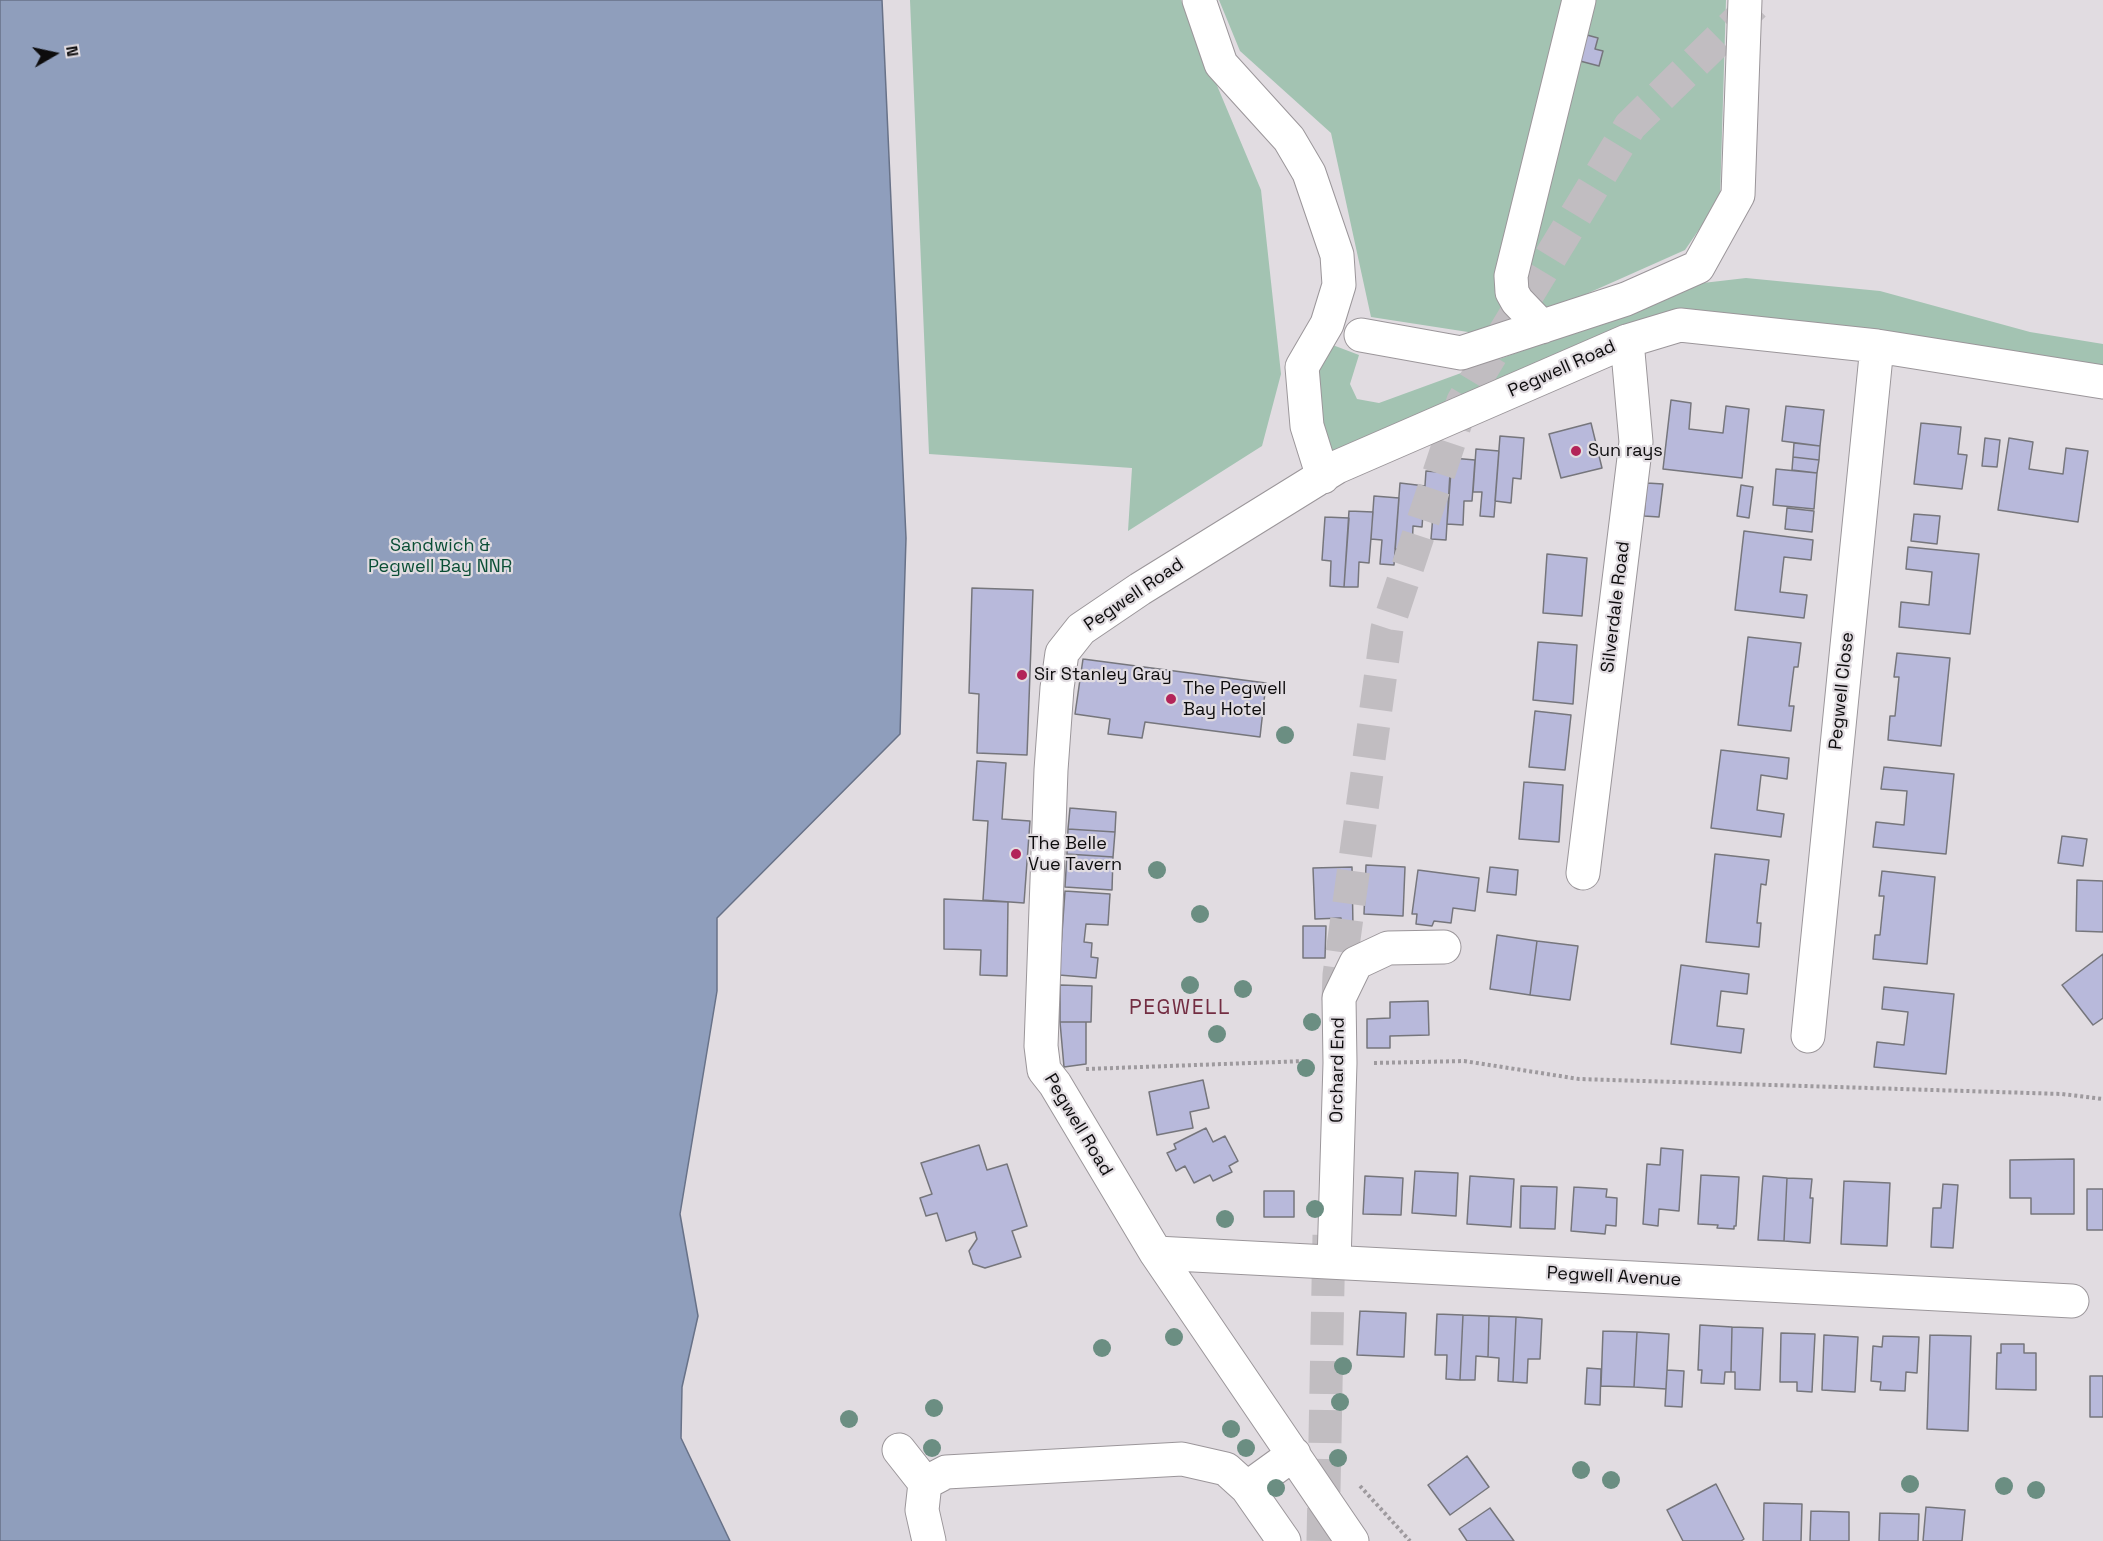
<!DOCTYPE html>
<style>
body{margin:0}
#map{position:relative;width:2103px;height:1541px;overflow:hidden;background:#e1dce1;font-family:"Space Grotesk",sans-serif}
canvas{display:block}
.north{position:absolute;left:24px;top:24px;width:60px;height:60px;-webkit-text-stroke:4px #e1dce1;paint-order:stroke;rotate:81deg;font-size:16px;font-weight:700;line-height:24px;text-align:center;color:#0d0c0d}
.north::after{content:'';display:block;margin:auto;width:21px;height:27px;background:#0d0c0d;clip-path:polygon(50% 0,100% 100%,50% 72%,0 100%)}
</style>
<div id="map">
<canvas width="2103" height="1541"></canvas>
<div class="north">N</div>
</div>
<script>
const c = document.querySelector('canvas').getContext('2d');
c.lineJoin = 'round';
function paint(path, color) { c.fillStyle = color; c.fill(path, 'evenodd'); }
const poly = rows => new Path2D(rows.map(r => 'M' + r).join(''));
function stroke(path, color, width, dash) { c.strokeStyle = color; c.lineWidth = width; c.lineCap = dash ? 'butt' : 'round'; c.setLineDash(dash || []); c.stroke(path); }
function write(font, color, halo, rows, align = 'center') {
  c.font = font + ' "Space Grotesk",sans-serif'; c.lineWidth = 4.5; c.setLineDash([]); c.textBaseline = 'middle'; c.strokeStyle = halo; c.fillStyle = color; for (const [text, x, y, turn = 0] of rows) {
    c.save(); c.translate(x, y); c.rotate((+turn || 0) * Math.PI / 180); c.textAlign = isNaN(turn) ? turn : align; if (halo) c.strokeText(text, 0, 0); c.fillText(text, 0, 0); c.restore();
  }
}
paint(poly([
 [910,0,1181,0,1261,190,1281,374,1262,446,1128,531,1132,468,929,454],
 [1219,0,1726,0,1720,199,1685,250,1548,311,1481,334,1371,317,1331,133,1240,51],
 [1746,278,1880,291,2030,332,2103,344,2103,371,1698,319,1335,455,1315,430,1314,384,1330,344,1359,355,1350,384,1357,399,1379,403,1557,338,1677,286]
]), '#a3c3b2');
const water = poly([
 [0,0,882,0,906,538,900,734,717,918,717,991,680,1214,698,1316,682,1387,681,1438,730,1541,0,1541,0,0]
]);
paint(water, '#8f9ebc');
stroke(water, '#687288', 1.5);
const building = poly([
 [1587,35,1598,38,1595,49,1603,51,1599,66,1580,61,1587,35],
 [1671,400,1691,403,1689,429,1723,433,1726,406,1749,409,1742,478,1663,469,1671,400],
 [1786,406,1824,410,1820,446,1782,441,1786,406],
 [1591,423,1602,468,1561,478,1549,434,1591,423],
 [1921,423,1961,427,1958,454,1967,455,1962,489,1914,484,1921,423],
 [1500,436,1524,438,1521,479,1513,478,1511,503,1495,501,1500,436],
 [1985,438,2000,440,1997,467,1982,466,1985,438],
 [2009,438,2033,442,2029,469,2063,474,2066,448,2088,451,2078,522,1998,510,2009,438],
 [1794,443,1820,446,1819,460,1793,457,1794,443],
 [1476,449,1499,451,1494,517,1480,516,1482,492,1473,492,1476,449],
 [1793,457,1819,460,1817,473,1792,470,1793,457],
 [1452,458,1475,460,1472,501,1464,501,1463,525,1447,524,1452,458],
 [1776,469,1817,473,1814,509,1773,505,1776,469],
 [1426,471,1450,473,1446,540,1431,539,1433,515,1423,514,1426,471],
 [1400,483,1425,486,1422,527,1413,526,1412,550,1395,549,1400,483],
 [1647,483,1663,484,1659,517,1644,516,1647,483],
 [1741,485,1753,487,1749,518,1737,516,1741,485],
 [1374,496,1399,498,1394,565,1380,564,1382,540,1371,539,1374,496],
 [1787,508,1814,511,1812,532,1785,529,1787,508],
 [1349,511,1373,512,1369,563,1359,562,1358,587,1344,587,1349,511],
 [1914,514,1940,516,1937,544,1911,541,1914,514],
 [1325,517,1349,518,1344,587,1330,586,1331,561,1322,560,1325,517],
 [1744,531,1813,540,1811,560,1784,557,1780,592,1807,595,1804,618,1735,610,1744,531],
 [1908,547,1979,554,1970,634,1899,627,1901,602,1929,605,1932,572,1906,569,1908,547],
 [1547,554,1587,558,1582,616,1543,613,1547,554],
 [972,588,1033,590,1027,755,977,753,979,694,969,693,972,588],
 [1748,637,1801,643,1798,667,1794,667,1789,706,1794,706,1791,731,1738,725,1748,637],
 [1538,642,1577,645,1573,704,1533,700,1538,642],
 [1897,653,1950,658,1941,746,1888,740,1890,716,1895,716,1899,677,1894,677,1897,653],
 [1083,659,1266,683,1260,737,1145,722,1142,738,1108,734,1110,719,1075,714,1083,659],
 [1535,711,1571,715,1565,770,1529,767,1535,711],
 [1721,750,1789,758,1787,779,1761,775,1757,810,1784,814,1781,837,1711,828,1721,750],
 [977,761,1006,763,1002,819,1030,821,1024,903,983,900,988,821,973,820,977,761],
 [1884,767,1954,774,1946,854,1873,847,1876,822,1904,825,1907,791,1881,789,1884,767],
 [1524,782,1563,785,1559,842,1519,839,1524,782],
 [1070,808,1116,812,1115,832,1068,829,1070,808],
 [1068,829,1115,832,1113,857,1067,854,1068,829],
 [2062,836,2087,839,2083,866,2058,863,2062,836],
 [1067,854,1113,857,1112,890,1065,887,1067,854],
 [1715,854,1769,860,1766,885,1761,884,1757,923,1761,923,1759,947,1706,942,1715,854],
 [1366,865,1405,867,1403,916,1364,914,1366,865],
 [1352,867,1353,928,1342,928,1341,918,1315,919,1313,868,1352,867],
 [1490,867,1518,870,1516,895,1487,892,1490,867],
 [1418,870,1479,878,1475,911,1453,908,1451,923,1434,921,1432,926,1416,924,1417,914,1412,914,1418,870],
 [1882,871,1935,877,1927,964,1873,959,1875,935,1880,935,1884,896,1879,896,1882,871],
 [2077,880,2103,881,2103,932,2076,931,2077,880],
 [1065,891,1110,894,1108,925,1086,924,1084,942,1092,943,1091,957,1098,958,1096,978,1059,975,1065,891],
 [944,899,1008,902,1007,976,980,975,981,950,944,949,944,899],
 [1303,926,1326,926,1325,958,1303,958,1303,926],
 [1497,935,1537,941,1530,995,1490,989,1497,935],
 [1537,941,1578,946,1570,1000,1530,995,1537,941],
 [2103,954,2103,1018,2093,1025,2062,985,2103,954],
 [1681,965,1749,974,1747,994,1721,991,1717,1026,1744,1029,1741,1053,1671,1044,1681,965],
 [1060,985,1092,986,1091,1022,1060,1022,1060,985],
 [1884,987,1954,994,1946,1074,1874,1067,1877,1042,1904,1045,1908,1012,1882,1009,1884,987],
 [1428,1001,1429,1035,1390,1036,1390,1048,1367,1048,1367,1019,1390,1018,1390,1002,1428,1001],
 [1060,1022,1086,1022,1086,1064,1064,1067,1060,1022],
 [1203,1080,1209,1108,1190,1112,1193,1128,1157,1135,1149,1092,1203,1080],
 [1206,1128,1213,1142,1225,1136,1238,1161,1229,1166,1232,1172,1213,1181,1210,1175,1194,1183,1185,1166,1176,1171,1167,1153,1176,1149,1174,1144,1206,1128],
 [979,1145,987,1170,1007,1164,1027,1226,1012,1231,1021,1257,985,1268,973,1264,969,1251,977,1239,975,1232,946,1241,937,1213,926,1216,920,1198,932,1194,921,1163,979,1145],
 [1661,1148,1683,1150,1679,1211,1659,1209,1658,1226,1643,1224,1647,1164,1660,1165,1661,1148],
 [2074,1159,2074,1214,2031,1214,2031,1198,2010,1198,2010,1160,2074,1159],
 [1415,1171,1458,1173,1456,1216,1412,1213,1415,1171],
 [1701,1175,1739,1177,1736,1226,1734,1226,1734,1229,1717,1228,1718,1225,1698,1224,1701,1175],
 [1365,1176,1403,1178,1401,1215,1363,1214,1365,1176],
 [1470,1176,1514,1179,1511,1227,1467,1224,1470,1176],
 [1763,1176,1787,1178,1784,1241,1758,1240,1763,1176],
 [1787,1178,1812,1179,1810,1198,1813,1198,1810,1243,1784,1241,1787,1178],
 [1844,1181,1890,1183,1887,1246,1841,1244,1844,1181],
 [1943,1184,1958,1185,1953,1248,1931,1247,1933,1208,1941,1208,1943,1184],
 [1521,1186,1557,1187,1555,1229,1520,1228,1521,1186],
 [1574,1187,1607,1189,1606,1197,1617,1198,1616,1226,1606,1225,1605,1234,1571,1231,1574,1187],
 [2087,1189,2103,1189,2103,1230,2087,1230,2087,1189],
 [1264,1191,1294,1191,1294,1217,1264,1217,1264,1191],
 [1360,1311,1406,1313,1404,1357,1357,1355,1360,1311],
 [1437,1314,1463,1315,1460,1380,1446,1379,1447,1355,1435,1355,1437,1314],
 [1463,1315,1489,1316,1488,1357,1476,1356,1475,1380,1460,1380,1463,1315],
 [1489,1316,1516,1317,1513,1382,1498,1381,1499,1358,1488,1357,1489,1316],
 [1516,1317,1542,1319,1540,1359,1528,1359,1527,1383,1513,1382,1516,1317],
 [1700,1325,1732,1327,1731,1372,1725,1372,1724,1384,1701,1383,1702,1370,1698,1370,1700,1325],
 [1732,1327,1763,1328,1760,1390,1735,1389,1735,1372,1731,1372,1732,1327],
 [1603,1331,1637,1332,1634,1387,1601,1386,1603,1331],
 [1637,1332,1669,1334,1666,1389,1634,1387,1637,1332],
 [1781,1333,1815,1334,1812,1392,1797,1391,1797,1382,1780,1382,1781,1333],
 [1824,1335,1858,1337,1855,1392,1822,1390,1824,1335],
 [1930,1335,1971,1336,1968,1431,1927,1429,1930,1335],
 [1883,1336,1919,1337,1917,1373,1906,1372,1905,1391,1880,1390,1881,1382,1871,1381,1873,1346,1882,1347,1883,1336],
 [2001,1344,2024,1344,2024,1353,2036,1353,2036,1390,1996,1389,1997,1353,2001,1353,2001,1344],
 [1587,1368,1601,1369,1600,1405,1585,1404,1587,1368],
 [1667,1370,1684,1371,1682,1407,1665,1406,1667,1370],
 [2090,1376,2103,1376,2103,1417,2090,1417,2090,1376],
 [1467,1456,1489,1487,1450,1515,1428,1485,1467,1456],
 [1716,1484,1744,1539,1741,1541,1683,1541,1667,1510,1716,1484],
 [1764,1503,1802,1504,1801,1541,1763,1541,1764,1503],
 [1926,1507,1965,1510,1962,1541,1923,1541,1926,1507],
 [1490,1508,1514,1541,1467,1541,1459,1529,1490,1508],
 [1811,1511,1849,1512,1849,1541,1810,1541,1811,1511],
 [1880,1513,1919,1514,1918,1541,1879,1541,1880,1513]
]);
paint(building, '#b8b9db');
stroke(building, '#76767c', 1.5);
stroke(poly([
 [1338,1001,1339,975,1387,629,1463,401,1630,126,1759,0],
 [1323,1541,1329,1235]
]), '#c1bdc1', 33, [33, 16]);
const minor = poly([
 [1199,0,1221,64,1289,139,1309,173,1337,255,1339,285,1327,324,1302,367,1307,426,1323,477],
 [1542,327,1517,301,1512,292,1511,276,1579,0],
 [1361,335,1461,353,1626,299,1698,267,1738,195,1745,0],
 [1583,873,1636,442,1627,341],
 [1808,1036,1877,346],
 [1156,1253,2072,1301],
 [1334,1262,1340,1063,1339,998,1356,963,1388,948,1444,947],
 [899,1450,925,1483],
 [1247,1488,1294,1454],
 [929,1541,922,1510,925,1483,946,1472,1182,1459,1226,1469,1247,1488,1284,1541],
 [1352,1541,1156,1253,1055,1084,1044,1070,1041,1046,1051,770,1057,688,1062,653,1081,629,1140,589,1337,467,1627,341,1680,325,1877,346,2103,382]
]);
stroke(minor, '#9b969a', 35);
stroke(poly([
 [1374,1063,1464,1061,1579,1079,2062,1094,2103,1099],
 [1086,1069,1306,1061],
 [1360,1486,1410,1541]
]), '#9e9a9e', 4, [3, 3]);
stroke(minor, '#fff', 33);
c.fillStyle = '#6b8e82';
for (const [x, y] of [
 [1285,735],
 [1157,870],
 [1200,914],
 [1190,985],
 [1243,989],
 [1312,1022],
 [1217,1034],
 [1306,1068],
 [1315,1209],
 [1225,1219],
 [1174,1337],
 [1102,1348],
 [1343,1366],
 [1340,1402],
 [934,1408],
 [849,1419],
 [1231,1429],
 [932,1448],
 [1246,1448],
 [1338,1458],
 [1581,1470],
 [1611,1480],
 [1910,1484],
 [2004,1486],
 [1276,1488],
 [2036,1490]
]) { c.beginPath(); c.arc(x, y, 9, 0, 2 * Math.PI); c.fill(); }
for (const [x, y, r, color] of [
 [1576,451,6,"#b32459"],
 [1022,675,6,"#b32459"],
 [1171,699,6,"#b32459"],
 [1016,854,6,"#b32459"]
]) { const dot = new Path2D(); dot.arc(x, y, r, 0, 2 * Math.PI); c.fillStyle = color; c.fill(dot); stroke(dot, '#e1dce1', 2); }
write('18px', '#0d0c0d', '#e1dce1', [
 ["Pegwell Road",1562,369,-24],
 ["Pegwell Road",1134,595,-34],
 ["Silverdale Road",1616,607,-83],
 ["Pegwell Close",1842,691,-84],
 ["Orchard End",1338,1070,-89],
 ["Pegwell Road",1078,1125,59],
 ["Pegwell Avenue",1614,1277,3]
]);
write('18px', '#0d0c0d', '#e1dce1', [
 ["Sun rays",1588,451],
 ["Sir Stanley Gray",1034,675],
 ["The Pegwell",1183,689],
 ["Bay Hotel",1183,710],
 ["The Belle",1028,844],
 ["Vue Tavern",1028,865]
], 'left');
write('18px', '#0a4e35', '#e1dce1', [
 ["Sandwich &",440,546],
 ["Pegwell Bay NNR",440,567]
]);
c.letterSpacing = '1.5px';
write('21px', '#732d42', '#e1dce1', [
 ["PEGWELL",1180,1008]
]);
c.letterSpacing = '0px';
</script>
